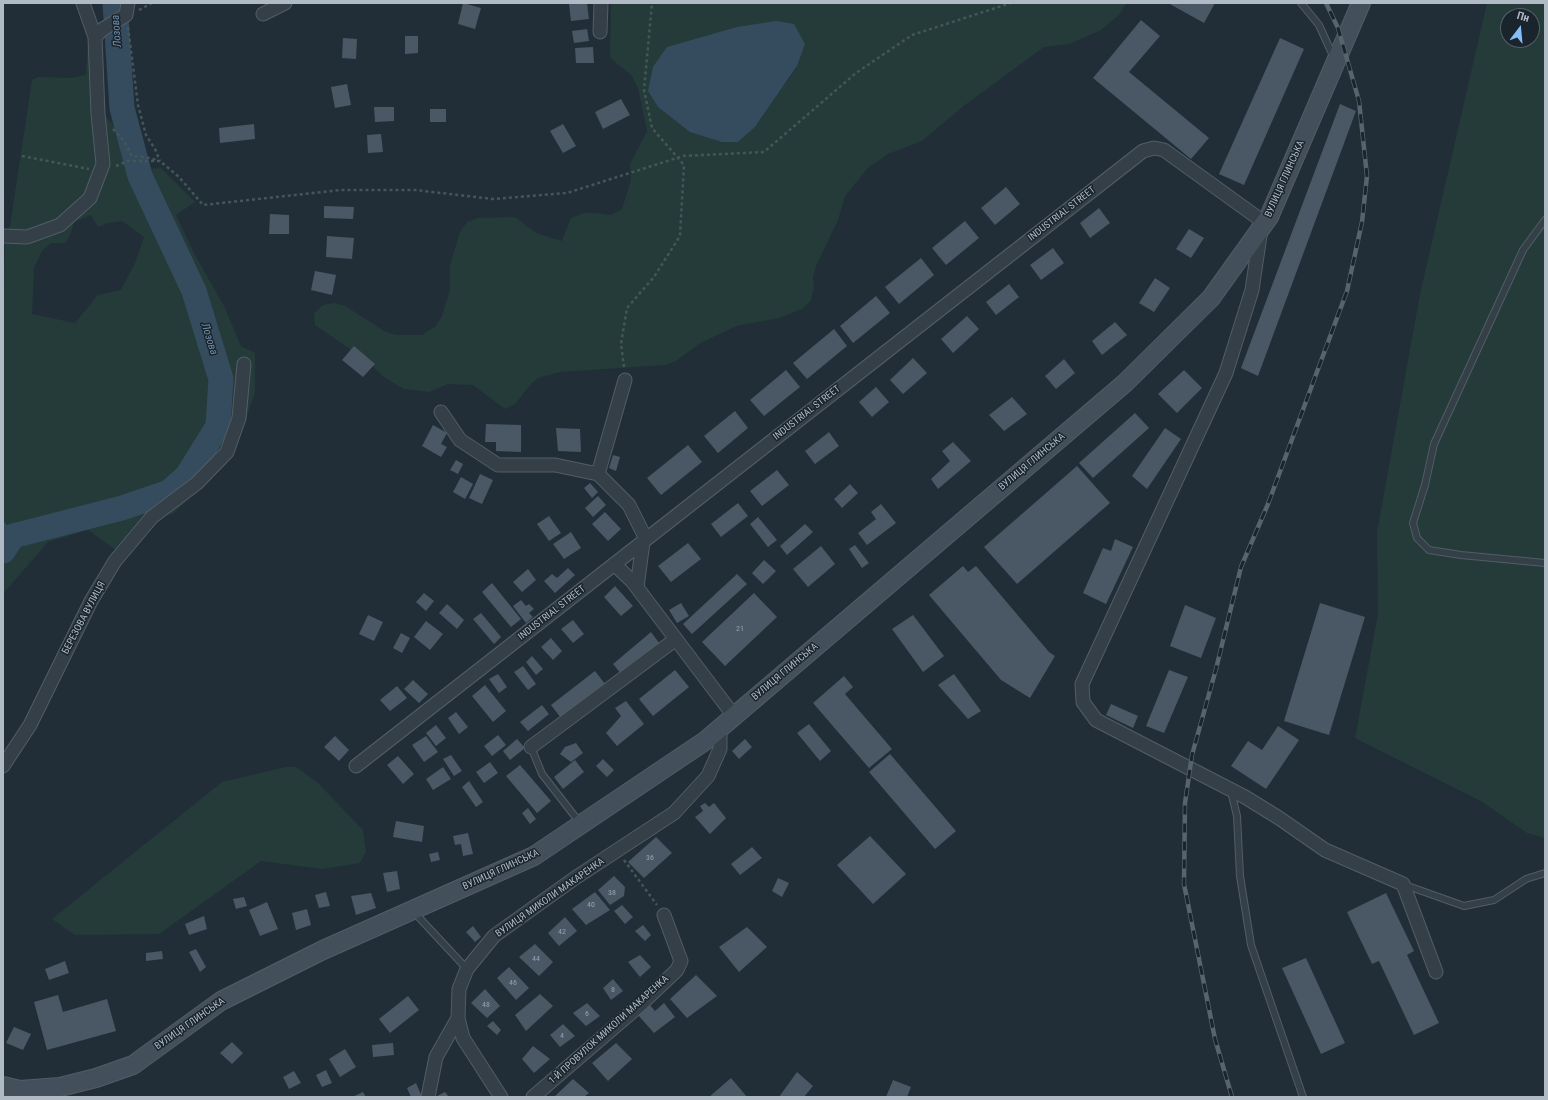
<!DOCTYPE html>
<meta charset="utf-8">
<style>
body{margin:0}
#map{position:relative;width:1548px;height:1100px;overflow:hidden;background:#212e38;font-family:"Roboto Condensed",sans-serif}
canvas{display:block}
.frame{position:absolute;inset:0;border:4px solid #afbac5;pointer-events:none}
.north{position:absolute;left:1500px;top:8px;width:40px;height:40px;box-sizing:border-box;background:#1a242d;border:1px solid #56606a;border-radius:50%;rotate:16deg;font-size:11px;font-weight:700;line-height:16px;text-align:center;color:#afbac5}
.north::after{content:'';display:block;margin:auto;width:14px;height:18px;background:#84bef5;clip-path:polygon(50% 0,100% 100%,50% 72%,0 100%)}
</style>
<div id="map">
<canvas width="1548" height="1100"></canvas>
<div class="frame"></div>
<div class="north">Пн</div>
</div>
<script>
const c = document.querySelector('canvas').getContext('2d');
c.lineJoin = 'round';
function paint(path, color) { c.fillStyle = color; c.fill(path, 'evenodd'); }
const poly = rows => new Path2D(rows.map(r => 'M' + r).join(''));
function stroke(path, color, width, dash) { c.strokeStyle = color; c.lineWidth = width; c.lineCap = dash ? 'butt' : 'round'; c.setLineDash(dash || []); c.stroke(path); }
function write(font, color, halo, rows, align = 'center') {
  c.font = font + ' "Roboto Condensed",sans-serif'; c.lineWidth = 3; c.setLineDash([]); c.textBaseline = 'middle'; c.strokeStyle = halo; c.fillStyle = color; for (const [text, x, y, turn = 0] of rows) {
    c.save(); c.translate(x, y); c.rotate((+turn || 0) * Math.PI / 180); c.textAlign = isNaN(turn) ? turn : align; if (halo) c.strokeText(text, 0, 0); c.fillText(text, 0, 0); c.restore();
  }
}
paint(poly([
 [611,3,1127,3,1119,15,1101,30,1069,44,1044,47,965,105,922,141,888,154,868,168,845,196,838,220,816,266,813,277,814,288,811,300,802,309,779,318,736,326,699,344,676,361,665,365,560,372,538,378,530,385,515,404,505,409,473,385,448,384,429,392,404,389,384,377,366,360,315,325,314,313,323,305,334,303,345,306,386,332,397,335,422,335,436,326,442,316,450,290,450,265,460,232,467,222,478,218,515,217,536,233,562,241,571,218,584,213,597,213,611,215,622,209,631,180,630,164,647,131,638,88,632,76,610,58],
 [797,67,755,127,738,142,722,142],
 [1487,3,1545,3,1545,838,1527,833,1481,801,1355,738,1378,614,1377,532,1420,294],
 [1508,16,1532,16,1532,40,1508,40],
 [88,39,99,39,103,113,128,143,131,165,145,169,161,168,195,202,176,215,195,255,224,306,241,346,255,353,255,392,246,419,231,453,223,466,173,514,163,515,140,537,127,558,88,530,48,542,3,594,3,344,5,236,10,226,32,80,38,77,71,78,86,75],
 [91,215,98,227,108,223,122,221,144,237,135,263,121,290,98,295,75,323,32,314,34,268,42,251,51,243,65,243,71,233,74,222],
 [286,767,296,767,317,782,363,830,366,852,360,863,322,869,261,861,159,934,75,935,52,919,222,782]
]), '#243b3a');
paint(poly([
 [776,21,794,24,805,44,797,66,755,127,738,142,722,142,690,132,658,107,648,91,653,67,667,47,737,27]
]), '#354c5f');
stroke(poly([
 [3,524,13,536]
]), '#354c5f', 4);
stroke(poly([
 [3,551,13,536,122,508,169,492,187,476,218,426,221,379,194,291,140,176,122,108,115,3]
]), '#354c5f', 25);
paint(poly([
 [463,3,481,8,475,29,458,24],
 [587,3,589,19,571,21,569,4],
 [1168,3,1215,3,1204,23],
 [1141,20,1160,36,1129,72,1209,138,1191,159,1093,78],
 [587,29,589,41,574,43,572,31],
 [405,36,418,36,418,53,405,54],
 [343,38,357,39,356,59,342,58],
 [1280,38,1304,49,1244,185,1219,174],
 [593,47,594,63,576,63,575,48],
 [347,84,351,105,335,108,331,87],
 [621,99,630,115,603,129,595,112],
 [1340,104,1356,111,1258,376,1241,368],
 [374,107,394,107,394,121,375,122],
 [430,109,446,109,446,122,430,122],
 [254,124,255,139,220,143,219,128],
 [563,124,576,146,563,153,550,131],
 [381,134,383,152,368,153,367,135],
 [1006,187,1020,204,995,225,981,208],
 [324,206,354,207,353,219,324,218],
 [1099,208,1110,223,1090,238,1080,223],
 [270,214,289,215,289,234,269,234],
 [965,221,979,238,946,265,932,248],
 [1189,229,1204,238,1191,258,1176,249],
 [327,236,354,238,352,259,326,257],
 [1053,248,1064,263,1041,280,1030,265],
 [921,258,934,275,899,304,885,287],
 [315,271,336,275,332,295,311,290],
 [1155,278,1170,288,1154,312,1139,303],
 [1009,284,1019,297,996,315,986,302],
 [876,296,890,313,853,343,840,326],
 [967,316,979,329,953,353,941,339],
 [1115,322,1127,335,1102,355,1092,341],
 [834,329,847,346,807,379,793,363],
 [354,346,375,364,363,377,342,360],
 [913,358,927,373,903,394,890,380],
 [1064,359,1075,373,1056,389,1045,376],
 [786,370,800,387,764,416,750,400],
 [1184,370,1202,388,1177,413,1158,394],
 [876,387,889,402,872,417,859,402],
 [1012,397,1027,414,1004,431,989,415],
 [735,411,748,428,718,453,704,436],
 [1135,413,1149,428,1093,478,1079,463],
 [486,424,521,425,521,452,496,451,496,442,485,442],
 [433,425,447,433,441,444,447,447,441,457,422,446],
 [556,428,580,429,581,452,558,451],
 [1165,428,1181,439,1147,489,1132,476],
 [829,432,839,446,815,464,805,451],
 [953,442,971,461,938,489,931,479,950,461,942,451],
 [688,445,702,462,661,495,647,478],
 [613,455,620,457,616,471,609,468],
 [456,460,463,464,458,474,450,470],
 [1077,466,1110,503,1017,584,984,547],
 [777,470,789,485,762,506,750,491],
 [480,474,493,480,482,504,469,498],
 [461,477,473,484,465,499,453,492],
 [590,483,598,492,592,498,584,488],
 [850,484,858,493,842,508,834,499],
 [598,496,606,505,593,517,585,508],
 [738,503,748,516,721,537,711,524],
 [881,504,896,523,867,545,858,533,876,519,871,512],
 [605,512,621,529,608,541,592,524],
 [549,516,561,533,549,541,537,524],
 [758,517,777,540,768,547,750,524],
 [805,524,813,532,787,555,780,546],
 [571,532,581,548,564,559,553,544],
 [1115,539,1133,547,1106,604,1083,593,1103,548,1111,551],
 [688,543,701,559,671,582,658,566],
 [855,545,869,563,862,568,849,549],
 [821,546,835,564,808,587,793,569],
 [764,560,776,571,763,584,752,573],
 [963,566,968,572,976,566,1049,652,1055,656,1030,698,1001,680,929,595],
 [568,568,575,575,555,593,544,581,552,574,557,578],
 [528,569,536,580,522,592,513,582],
 [737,574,747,584,692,634,683,624],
 [492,583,521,619,511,627,482,592],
 [615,586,633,606,621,616,604,597],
 [424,593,434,601,426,611,416,602],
 [754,593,777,617,725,666,702,642],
 [521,600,526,606,529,604,534,609,529,613,533,617,526,623,513,606],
 [681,603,689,616,677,623,669,610],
 [1320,603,1365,617,1329,735,1284,721],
 [447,604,464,620,457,629,439,613],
 [1185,605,1216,618,1201,658,1170,646],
 [481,613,501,637,494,644,473,619],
 [368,615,383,622,374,641,359,634],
 [913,615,944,656,923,672,892,629],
 [573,620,584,634,573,643,561,629],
 [426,621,443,634,430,650,414,637],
 [651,632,660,644,622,675,613,664],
 [401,633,410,638,402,653,393,648],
 [551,638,562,651,553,660,541,647],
 [532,656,543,669,536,675,526,662],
 [523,666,536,684,528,690,514,672],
 [675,670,689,687,653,716,639,699],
 [1169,670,1188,677,1164,733,1146,726],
 [595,671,605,684,561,718,551,705],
 [498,674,507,687,499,693,489,679],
 [954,674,981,711,968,719,938,685],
 [844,676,853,687,845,694,892,749,869,768,813,703],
 [413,680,428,694,419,703,404,689],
 [485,685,506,711,493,722,472,696],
 [397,686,407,698,390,711,380,700],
 [626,701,644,724,617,746,606,733,621,716,615,708],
 [1111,704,1138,716,1133,728,1106,715],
 [542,705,549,714,528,731,520,722],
 [456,712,468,727,459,734,448,718],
 [809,724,831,751,820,761,797,733],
 [436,725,446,738,436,746,426,733],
 [1278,726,1299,740,1266,789,1231,766,1248,741,1262,750],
 [498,735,506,745,492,756,484,746],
 [335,736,349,750,339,761,324,747],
 [426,736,438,752,424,762,412,745],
 [517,739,525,748,510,760,503,751],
 [745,739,752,747,739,759,732,751],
 [576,743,583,753,571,762,560,754,565,747],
 [890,754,956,831,935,849,869,772],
 [451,755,462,771,454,776,443,759],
 [398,756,414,774,403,784,387,765],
 [603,759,614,770,607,777,596,766],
 [575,760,584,772,563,789,554,777],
 [490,762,498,773,484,783,476,772],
 [520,765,551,801,537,813,506,776],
 [443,767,451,779,433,790,426,779],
 [469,781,483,802,476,807,462,787],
 [705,803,709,807,714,803,726,818,710,834,695,817,703,811,700,806],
 [528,808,536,819,530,824,522,813],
 [396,821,424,826,422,842,393,837],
 [468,833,473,854,463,856,461,844,455,845,453,836],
 [870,836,906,874,873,904,837,865],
 [656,837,672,853,644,878,628,862],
 [752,847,762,858,740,875,731,864],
 [438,852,440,860,431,862,429,854],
 [397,871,400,889,387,892,383,873],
 [614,876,625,887,624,896,610,905,598,890],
 [778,878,789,883,782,897,772,891],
 [326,892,330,906,319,908,315,895],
 [595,892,610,910,586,925,572,909],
 [371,893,376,908,356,915,351,896],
 [1386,893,1414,951,1407,955,1439,1023,1414,1035,1379,961,1372,964,1347,912],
 [244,897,247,906,236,909,233,899],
 [267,902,278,929,260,936,249,910],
 [622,905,633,917,625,924,614,911],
 [307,909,311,925,296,930,292,913],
 [204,916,207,929,189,935,185,924],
 [565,917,577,931,559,946,548,933],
 [643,925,651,935,645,941,635,931],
 [473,926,481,937,475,942,466,932],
 [747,927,767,947,739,972,719,947],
 [535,944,553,962,539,976,519,957],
 [196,949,206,967,200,972,189,952],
 [162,951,163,959,146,961,146,953],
 [640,955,651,967,640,977,628,962],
 [1306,958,1345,1043,1321,1054,1282,968],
 [65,961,69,973,49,980,45,969],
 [509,967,529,988,516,1000,497,978],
 [696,975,717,996,687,1018,670,999],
 [613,979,623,991,611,1000,603,988],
 [485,989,500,1006,487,1018,471,1003],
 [540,994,553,1006,526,1031,515,1015],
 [58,995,63,1012,107,999,116,1031,47,1050,34,1002],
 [408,996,419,1010,390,1033,379,1019],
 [587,1003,600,1016,586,1026,573,1013],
 [664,1003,675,1017,654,1033,638,1015,649,1004,655,1011],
 [493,1021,501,1030,497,1035,487,1026],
 [563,1024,575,1036,560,1047,550,1035],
 [14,1027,31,1034,23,1050,6,1043],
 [232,1042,243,1053,232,1064,220,1053],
 [393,1043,394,1055,373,1057,372,1045],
 [616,1043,632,1059,608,1081,592,1063],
 [533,1046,550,1059,534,1073,522,1059],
 [345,1049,356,1067,340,1077,329,1059],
 [326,1070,332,1083,322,1087,316,1075],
 [294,1071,301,1083,289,1089,283,1077],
 [797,1072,813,1086,804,1097,779,1097],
 [731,1078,747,1097,709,1097],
 [573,1079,589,1093,584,1097,554,1097],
 [893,1080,911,1087,907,1097,886,1097],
 [416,1083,422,1097,411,1097,407,1088],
 [363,1092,366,1097,352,1097],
 [445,1092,449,1097,435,1097]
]), '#495864');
const lane = poly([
 [1301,3,1319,25,1334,58],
 [1545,220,1523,250,1434,444,1425,485,1413,523,1417,538,1429,550,1461,555,1545,563],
 [531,747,542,774,580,823],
 [1231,791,1237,816,1240,876,1251,945,1303,1097],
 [1405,885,1464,906,1494,900,1526,879,1545,873],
 [413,911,467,969]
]);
const street = poly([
 [263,14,285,3],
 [600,32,601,3],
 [95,37,103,29,126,15,128,3],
 [1261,229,1252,290,1226,373,1082,684,1083,702,1096,720,1245,797,1279,818,1325,850,1403,884,1436,972],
 [3,236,27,237,60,225,90,198,103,164,98,114,95,37,83,3],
 [441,412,460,440,498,465,555,465,598,474,629,505,646,539],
 [598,474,625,380],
 [614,564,632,581,734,716],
 [637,587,643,542],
 [531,747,676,639],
 [3,766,30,725,91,601,115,561,152,517,197,483,227,452,239,418,244,364],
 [356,766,1143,151,1154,148,1164,150,1265,223],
 [428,1097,436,1057,458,1018],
 [501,1097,463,1038,458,1018,459,989,467,969,494,936,575,878,674,813,708,776,720,749,720,728],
 [533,1097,640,1005,677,970,681,961,664,915]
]);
const secondary = poly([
 [3,1086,20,1090,60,1087,96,1078,133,1065,221,1001,323,950,534,856,705,741,1125,383,1211,298,1269,217,1361,3]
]);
stroke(lane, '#525d66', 8);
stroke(street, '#525d66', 15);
stroke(secondary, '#525d66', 20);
stroke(poly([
 [139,10,152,3],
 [128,27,138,105,146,135,155,149,160,161],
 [113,129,123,140,132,156,145,157,157,160],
 [22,156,89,169],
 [116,166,128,161,160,161,179,177,203,205,341,190,415,190,493,199,567,193,683,156,764,152,856,73,912,35,1011,3],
 [624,367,621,344,627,308,654,277,680,236,684,165,652,128,644,90,652,3],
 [624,860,657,905]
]), '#435757', 2.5, [3, 3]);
stroke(lane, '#353f48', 6);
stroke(street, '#353f48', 13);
stroke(secondary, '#434f5b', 18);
const rail = poly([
 [1232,1097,1215,1039,1184,884,1185,803,1192,755,1216,669,1241,567,1268,504,1347,291,1362,222,1367,176,1359,101,1338,28,1326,3]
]);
stroke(rail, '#57646f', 4.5);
stroke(rail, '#1a242d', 3, [9]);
write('8px', '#96a2ad', null, [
 ["21",740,629],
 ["36",650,858],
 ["38",612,893],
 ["40",591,905],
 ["42",562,932],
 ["44",536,959],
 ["46",513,983],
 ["8",613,990],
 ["48",486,1005],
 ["6",587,1014],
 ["4",562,1036]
]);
write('10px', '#afbac5', '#1a242d', [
 ["ВУЛИЦЯ ГЛИНСЬКА",1285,179,-66],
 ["INDUSTRIAL STREET",1062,214,-38],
 ["INDUSTRIAL STREET",807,413,-38],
 ["ВУЛИЦЯ ГЛИНСЬКА",1032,462,-40],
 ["INDUSTRIAL STREET",552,613,-38],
 ["БЕРЕЗОВА ВУЛИЦЯ",84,618,-62],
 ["ВУЛИЦЯ ГЛИНСЬКА",785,672,-40],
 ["ВУЛИЦЯ ГЛИНСЬКА",501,870,-25],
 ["ВУЛИЦЯ МИКОЛИ МАКАРЕНКА",550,898,-35],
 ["ВУЛИЦЯ ГЛИНСЬКА",190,1024,-35],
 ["1-Й ПРОВУЛОК МИКОЛИ МАКАРЕНКА",609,1030,-42]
]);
write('italic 11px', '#708fa8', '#1a242d', [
 ["Лозова",117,31,-94],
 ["Лозова",209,339,73]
]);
</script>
